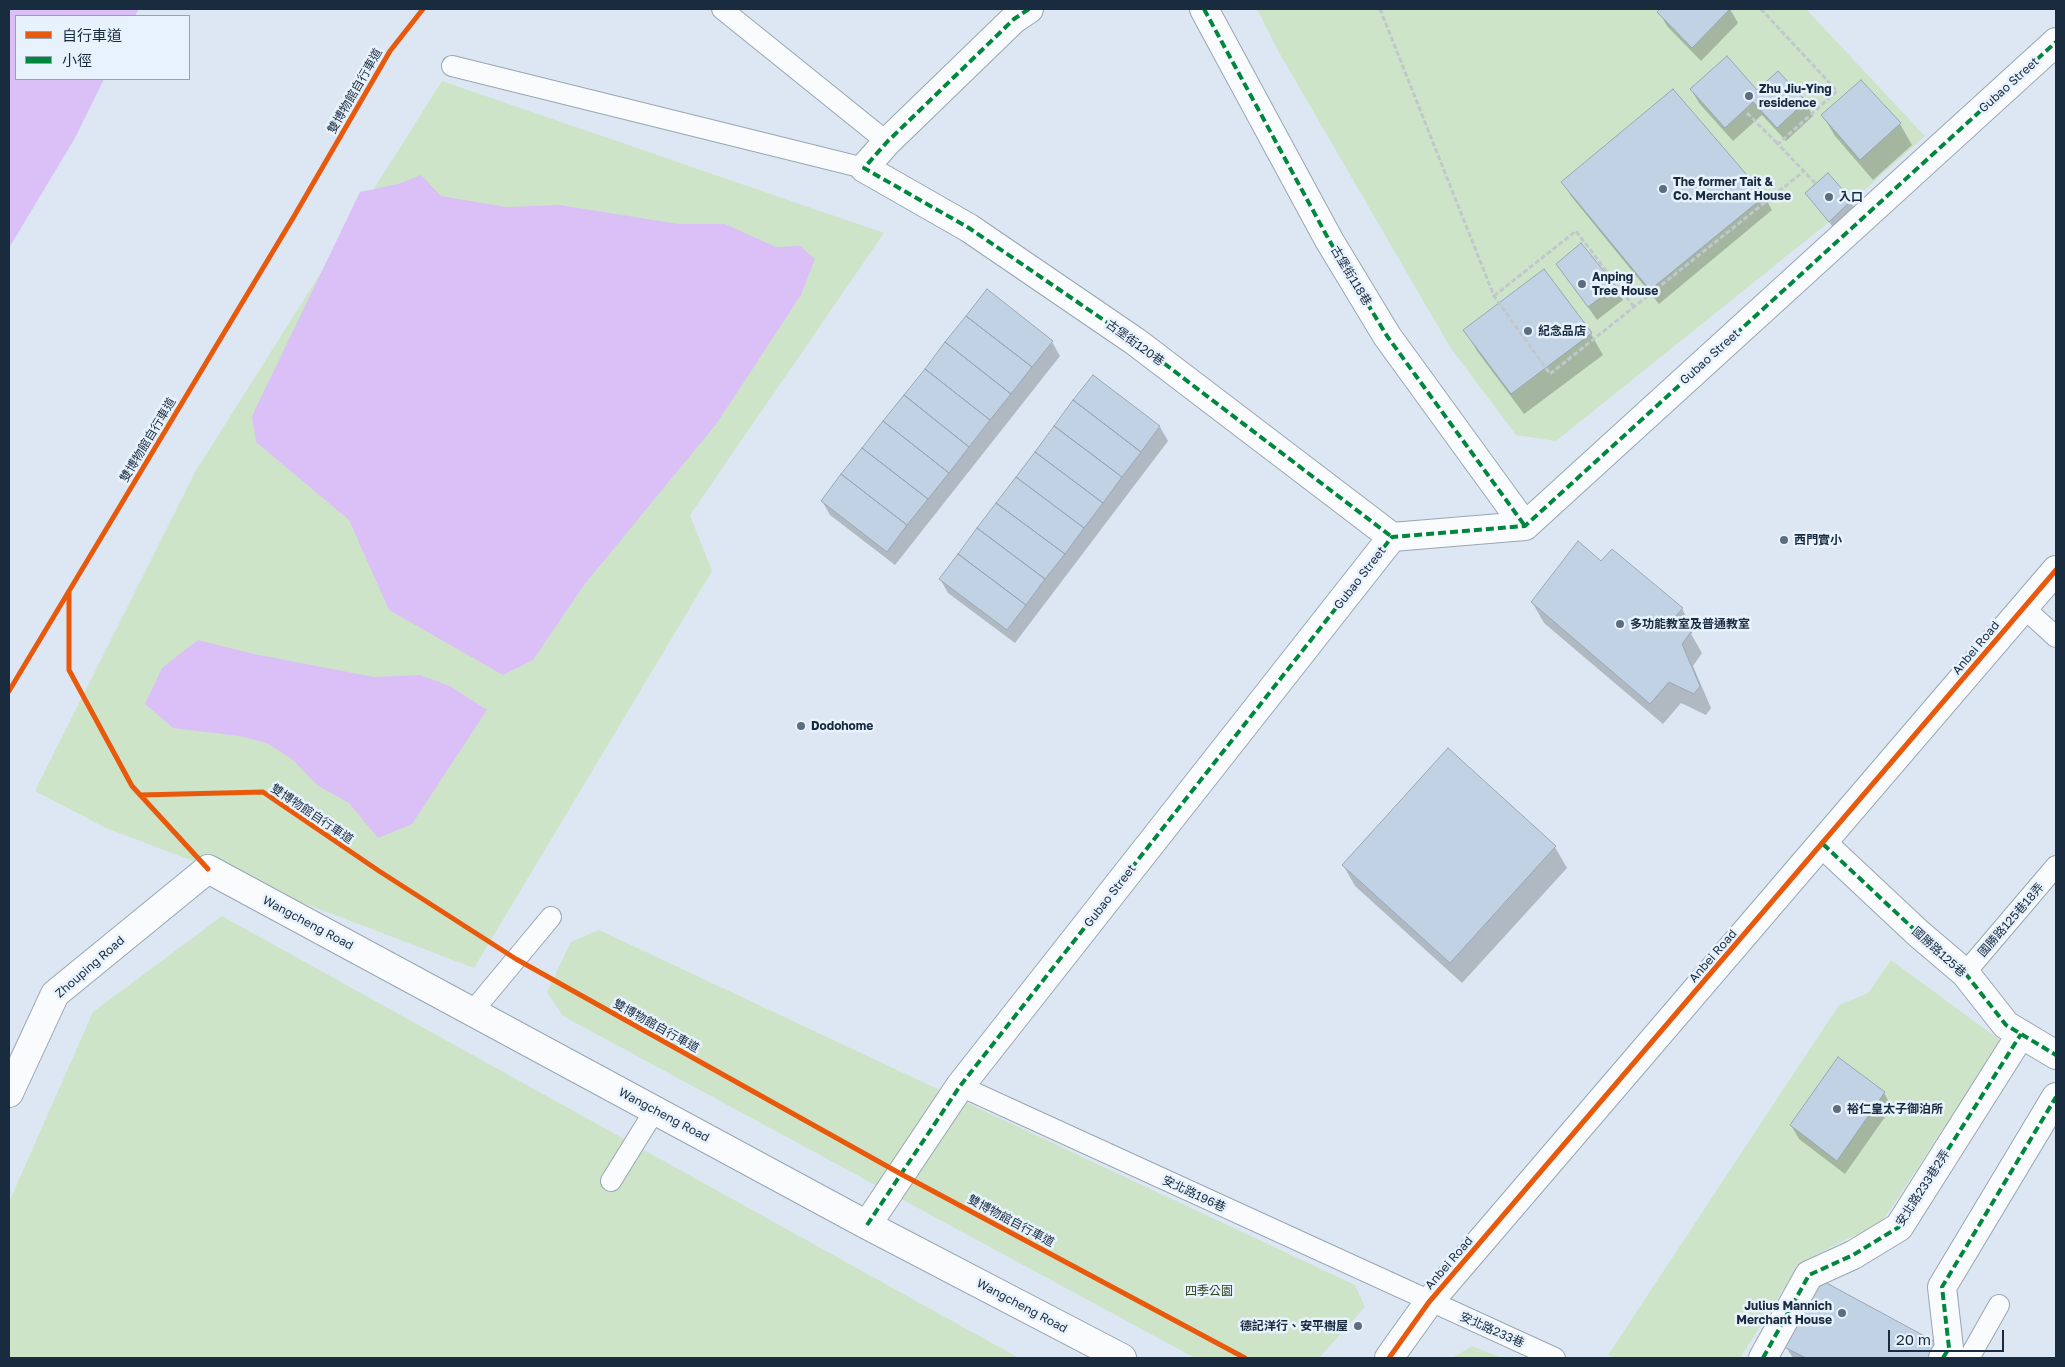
<!DOCTYPE html>
<meta charset="utf-8">
<style>
body{margin:0}
#map{position:relative;width:2065px;height:1367px;overflow:hidden;background:#dce7f3;font-family:"Golos Text","Noto Sans TC",sans-serif}
canvas{display:block}
.frame{position:absolute;inset:0;border:10px solid #182b3f;pointer-events:none}
.legend{position:absolute;left:15px;top:15px;width:175px;height:65px;box-sizing:border-box;background:#e8f2fd;border:1px solid #95a2b1;margin:0;padding:6px 9px;list-style:none;font-size:15px;color:#182b3f}
.legend li{display:flex;align-items:center;gap:10px;height:25px}
.legend b{width:25px;border:1px solid #95a2b1}
.scale{position:absolute;left:1888px;top:1330px;width:116px;height:22px;box-sizing:border-box;border:2px solid #182b3f;border-top:0;padding-left:6px;font-size:15px;line-height:18px;white-space:nowrap;color:#182b3f;-webkit-text-stroke:4px #e8f2fd;paint-order:stroke}
</style>
<div id="map">
<canvas width="2065" height="1367"></canvas>
<div class="frame"></div>
<ul class="legend">
<li><b style="height:6px;background:#e8590c"></b>自行車道</li>
<li><b style="height:6px;background:#00873e"></b>小徑</li>
</ul>
<div class="scale">20 m</div>
</div>
<script>
const c = document.querySelector('canvas').getContext('2d');
c.lineJoin = 'round';
function paint(path, color) { c.fillStyle = color; c.fill(path, 'evenodd'); }
const poly = rows => new Path2D(rows.map(r => 'M' + r).join(''));
function stroke(path, color, width, dash) { c.strokeStyle = color; c.lineWidth = width; c.lineCap = dash ? 'butt' : 'round'; c.setLineDash(dash || []); c.stroke(path); }
function write(font, color, halo, rows, align = 'center') {
  c.font = font + ' "Golos Text","Noto Sans TC",sans-serif'; c.lineWidth = 5; c.setLineDash([]); c.textBaseline = 'middle'; c.strokeStyle = halo; c.fillStyle = color; for (const [text, x, y, turn = 0] of rows) {
    c.save(); c.translate(x, y); c.rotate((+turn || 0) * Math.PI / 180); c.textAlign = isNaN(turn) ? turn : align; if (halo) c.strokeText(text, 0, 0); c.fillText(text, 0, 0); c.restore();
  }
}
paint(poly([
 [1257,9,1806,9,1925,136,1829,222,1556,441,1516,435,1450,347,1277,49],
 [442,81,884,233,690,515,712,571,474,968,106,828,35,791,195,472],
 [222,916,1019,1358,9,1358,9,1202,93,1012],
 [599,930,1355,1285,1365,1307,1319,1358,1195,1358,563,1016,547,992,571,942],
 [1891,960,2001,1041,1876,1231,1851,1237,1800,1263,1740,1358,1615,1358,1608,1355,1839,1005,1868,993],
 [1472,1346,1502,1358,1452,1358]
]), '#cee4c9');
paint(poly([
 [9,9,139,9,135,16,16,16,16,79,104,79,75,138,9,248],
 [421,175,441,196,506,207,560,205,678,224,725,224,776,247,800,246,815,259,801,295,717,423,584,585,533,660,503,675,389,610,349,520,256,442,252,416,360,192,398,184],
 [198,640,254,654,374,677,420,675,450,686,487,710,412,824,378,838,349,803,317,785,293,760,267,743,239,736,173,728,145,704,162,668]
]), '#dac0f6');
paint(poly([
 [1662,9,1730,9,1738,23,1701,61,1667,26,1659,12],
 [1778,73,1805,102,1813,116,1786,141,1762,115,1733,141,1699,103,1691,89,1757,92],
 [1861,82,1900,124,1912,145,1873,180,1835,136,1823,116],
 [1828,175,1855,208,1833,227,1807,194],
 [1563,182,1764,196,1772,210,1659,304,1571,196],
 [1558,264,1615,286,1623,300,1597,320],
 [1544,271,1591,334,1603,355,1524,414,1477,351,1465,330],
 [1052,342,1060,356,895,565,830,515,822,501],
 [1160,427,1168,441,1015,643,948,593,940,579],
 [1612,551,1682,609,1694,630,1691,634,1702,653,1693,666,1711,708,1706,715,1681,703,1663,724,1544,623,1532,602,1601,563],
 [1448,750,1555,847,1567,868,1462,983,1355,886,1343,865],
 [1839,1059,1884,1093,1892,1107,1845,1174,1799,1139,1791,1125],
 [1786,1347,1948,1358,1793,1358]
]), '#0003');
const building = poly([
 [1660,9,1730,9,1692,48,1657,12,1660,9],
 [1727,56,1757,90,1778,71,1806,101,1777,128,1753,102,1725,128,1690,89,1727,56],
 [1861,80,1901,123,1860,160,1821,115,1861,80],
 [1673,89,1765,196,1650,290,1561,182,1673,89],
 [1828,173,1852,200,1829,222,1805,193,1828,173],
 [1581,243,1616,286,1588,307,1556,264,1581,243],
 [1544,269,1592,333,1511,394,1463,330,1544,269],
 [987,289,1053,341,1032,367,966,316,987,289],
 [966,316,1032,367,1011,394,945,342,966,316],
 [945,342,1011,394,990,420,925,369,945,342],
 [925,369,990,420,969,447,904,395,925,369],
 [1093,375,1160,426,1141,452,1073,400,1093,375],
 [904,395,969,447,949,473,883,421,904,395],
 [1073,400,1141,452,1122,477,1054,426,1073,400],
 [883,421,949,473,928,499,862,448,883,421],
 [1054,426,1122,477,1103,503,1035,452,1054,426],
 [862,448,928,499,907,525,841,474,862,448],
 [1035,452,1103,503,1084,528,1016,477,1035,452],
 [841,474,907,525,887,552,821,501,841,474],
 [1016,477,1084,528,1065,554,996,503,1016,477],
 [996,503,1065,554,1045,579,977,528,996,503],
 [977,528,1045,579,1026,605,958,554,977,528],
 [1578,541,1601,561,1612,549,1683,608,1675,617,1691,632,1682,644,1700,686,1694,694,1669,682,1650,704,1531,602,1578,541],
 [958,554,1026,605,1007,630,939,579,958,554],
 [1448,748,1556,846,1450,963,1342,865,1448,748],
 [1838,1057,1885,1092,1837,1161,1790,1125,1838,1057],
 [1821,1280,1943,1346,1936,1358,1806,1358,1784,1347,1821,1280]
]);
paint(building, '#c1d2e4');
stroke(building, '#99a7b5', 1);
const service = poly([
 [722,9,887,142],
 [452,66,864,168],
 [2023,607,2056,637],
 [1965,973,2056,866],
 [472,1012,551,917],
 [960,1086,1555,1358],
 [611,1181,655,1110],
 [1969,1358,1999,1305]
]);
const minor = poly([
 [1029,9,1014,19,887,142,864,168,969,228,1136,342,1392,537],
 [1204,9,1329,240,1387,336,1525,526],
 [1823,844,1919,934,1965,973,2006,1025,2056,1055],
 [9,1093,55,994,208,869,867,1225,1122,1358],
 [867,1225,960,1086,1392,537,1525,526,2056,42],
 [1763,1358,1809,1275,1853,1255,1899,1227,2021,1034],
 [1943,1358,1949,1348,1942,1287,2056,1097]
]);
const tertiary = poly([
 [1389,1358,1429,1302,2056,570]
]);
stroke(service, '#98a6b4', 22);
stroke(minor, '#98a6b4', 30);
stroke(tertiary, '#98a6b4', 30);
stroke(poly([
 [1380,9,1494,296,1550,374,1803,172],
 [1761,9,1837,91,1778,144,1816,184],
 [1747,113,1778,144],
 [1494,296,1576,231,1634,307]
]), '#c1c7ce', 3, [5, 2.5]);
stroke(service, '#fafbfd', 20);
stroke(minor, '#fafbfd', 28);
stroke(tertiary, '#fafbfd', 28);
stroke(poly([
 [1029,9,1014,19,887,142,864,168,969,228,1136,342,1392,537],
 [1204,9,1329,240,1387,336,1525,526],
 [1823,844,1919,934,1965,973,2006,1025,2056,1055],
 [867,1225,960,1086,1392,537,1525,526,2056,42],
 [1763,1358,1809,1275,1853,1255,1899,1227,2021,1034],
 [1943,1358,1949,1348,1942,1287,2056,1097]
]), '#00873e', 4, [8, 4]);
stroke(poly([
 [69,591,69,670,132,786,208,869],
 [9,691,293,218,390,51,423,9],
 [140,795,263,792,379,871,516,959,901,1174,1245,1358],
 [1389,1358,1429,1302,2056,570]
]), '#e8590c', 5);
for (const [x, y, r, color] of [
 [1749,96,5,"#5d6d7e"],
 [1663,189,5,"#5d6d7e"],
 [1829,197,5,"#5d6d7e"],
 [1582,284,5,"#5d6d7e"],
 [1528,331,5,"#5d6d7e"],
 [1784,540,5,"#5d6d7e"],
 [1620,624,5,"#5d6d7e"],
 [801,726,5,"#5d6d7e"],
 [1837,1109,5,"#5d6d7e"],
 [1842,1313,5,"#5d6d7e"],
 [1358,1326,5,"#5d6d7e"]
]) { const dot = new Path2D(); dot.arc(x, y, r, 0, 2 * Math.PI); c.fillStyle = color; c.fill(dot); stroke(dot, '#e8f2fd', 2); }
write('12px', '#182b3f', '#e8f2fd', [
 ["Gubao Street",2009,85,-42],
 ["雙博物館自行車道",355,91,-60],
 ["古堡街118巷",1351,276,59],
 ["古堡街120巷",1135,343,36],
 ["Gubao Street",1710,357,-42],
 ["雙博物館自行車道",148,440,-59],
 ["Gubao Street",1360,578,-52],
 ["Anbei Road",1976,648,-50],
 ["雙博物館自行車道",312,814,34],
 ["Gubao Street",1110,896,-52],
 ["國勝路125巷18弄",2011,920,-49],
 ["Wangcheng Road",308,923,28],
 ["國勝路125巷",1939,952,42],
 ["Anbei Road",1713,956,-49],
 ["Zhouping Road",90,967,-41],
 ["雙博物館自行車道",656,1026,29],
 ["Wangcheng Road",664,1115,28],
 ["安北路233巷2弄",1923,1188,-57],
 ["安北路196巷",1194,1194,25],
 ["雙博物館自行車道",1011,1221,28],
 ["Anbei Road",1449,1263,-49],
 ["Wangcheng Road",1022,1306,28],
 ["安北路233巷",1492,1330,24]
]);
write('bold 12px', '#182b3f', '#e8f2fd', [
 ["Zhu Jiu-Ying",1759,89],
 ["residence",1759,103],
 ["The former Tait &",1673,182],
 ["Co. Merchant House",1673,196],
 ["入口",1839,197],
 ["Anping",1592,277],
 ["Tree House",1592,291],
 ["紀念品店",1538,331],
 ["西門實小",1794,540],
 ["多功能教室及普通教室",1630,624],
 ["Dodohome",811,726],
 ["裕仁皇太子御泊所",1847,1109],
 ["Julius Mannich",1832,1306,"right"],
 ["Merchant House",1832,1320,"right"],
 ["德記洋行、安平樹屋",1348,1326,"right"]
], 'left');
write('12px', '#2b3d16', '#e8f2fd', [
 ["四季公園",1209,1291]
]);
</script>
